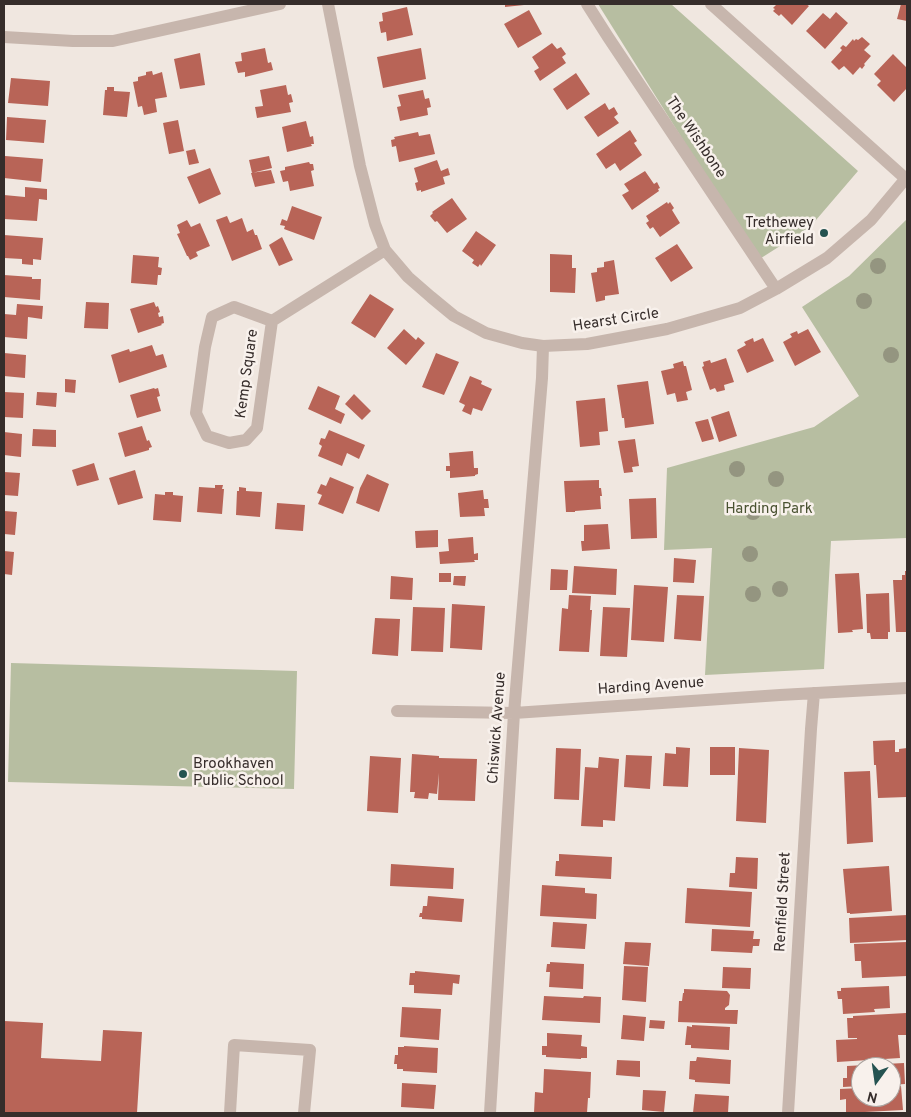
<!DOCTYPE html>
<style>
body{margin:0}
#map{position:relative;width:911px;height:1117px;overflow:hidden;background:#f0e7e0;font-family:Overpass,sans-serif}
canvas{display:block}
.frame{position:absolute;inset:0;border:5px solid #362d2b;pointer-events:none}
.north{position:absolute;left:851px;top:1057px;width:50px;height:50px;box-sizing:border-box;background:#f8f1ec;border:1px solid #aaa39f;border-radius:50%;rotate:194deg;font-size:14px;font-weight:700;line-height:20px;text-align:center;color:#362d2b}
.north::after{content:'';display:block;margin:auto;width:18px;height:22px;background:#255351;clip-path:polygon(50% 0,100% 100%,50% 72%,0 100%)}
</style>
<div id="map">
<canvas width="911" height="1117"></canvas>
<div class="frame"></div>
<div class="north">N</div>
</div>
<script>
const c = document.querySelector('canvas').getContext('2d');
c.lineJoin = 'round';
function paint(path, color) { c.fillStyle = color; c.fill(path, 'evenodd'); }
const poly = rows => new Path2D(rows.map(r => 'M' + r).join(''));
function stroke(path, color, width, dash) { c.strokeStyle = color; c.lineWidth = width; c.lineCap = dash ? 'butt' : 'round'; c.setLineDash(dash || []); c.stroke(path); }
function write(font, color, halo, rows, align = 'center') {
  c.font = font + ' Overpass,sans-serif'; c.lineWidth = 5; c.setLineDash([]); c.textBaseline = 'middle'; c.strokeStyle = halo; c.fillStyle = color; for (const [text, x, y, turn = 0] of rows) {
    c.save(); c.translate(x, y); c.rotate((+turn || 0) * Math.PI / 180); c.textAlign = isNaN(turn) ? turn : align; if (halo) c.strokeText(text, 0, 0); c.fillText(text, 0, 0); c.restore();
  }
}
paint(poly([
 [598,4,671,4,858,171,810,227,758,260],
 [907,219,907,538,831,541,824,669,705,675,712,548,664,550,667,468,814,427,859,396,802,307,849,276],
 [11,663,297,671,294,789,8,782]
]), '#b7bea1');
paint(poly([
 [505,4,524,4,524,5,505,7],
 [777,4,806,4,809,6,792,25,781,14,779,16,773,11,775,9,773,8],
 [901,4,907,4,907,21,897,19],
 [407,7,413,35,387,41,386,32,381,33,379,22,383,21,382,13],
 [529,10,542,34,518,48,504,24],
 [836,12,848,23,825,49,806,31,823,13,830,19],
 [862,37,870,44,864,50,871,56,864,64,865,65,862,69,860,67,853,75,844,66,839,70,831,62,842,50,840,48,843,45,846,47,853,39,854,41,856,39,858,40],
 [552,43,557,49,561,47,566,54,562,57,566,63,540,81,534,71,539,68,532,57],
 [265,48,268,63,271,62,273,70,245,77,245,72,238,73,235,62,242,61,241,53],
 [421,48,426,79,383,88,377,57],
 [200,53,205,85,180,89,174,59],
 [893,54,907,68,907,88,894,102,877,85,881,81,874,74],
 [152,71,153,75,162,72,167,97,155,99,157,112,144,115,142,106,138,107,133,82,138,81,138,77,146,75,146,72],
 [576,73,590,94,567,110,553,89],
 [11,78,50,81,48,106,8,103],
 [286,85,288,95,291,94,293,102,289,103,291,112,257,118,255,107,263,106,260,90],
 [107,87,114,87,114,91,130,92,127,117,103,115,105,90,107,90],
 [423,90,425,99,429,98,431,107,427,108,428,115,400,121,397,107,401,106,398,95],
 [605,103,609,110,614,107,618,114,614,117,619,123,598,137,584,117],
 [7,117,46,120,44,143,6,140],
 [178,120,184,151,169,154,163,123],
 [306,121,310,137,313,136,314,144,311,144,312,146,287,152,282,127],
 [630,130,637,141,634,143,642,155,620,171,615,163,606,169,596,154],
 [418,132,419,136,430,134,435,154,399,162,396,146,392,147,391,140,395,139,394,137],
 [195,149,199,163,189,165,186,151],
 [5,156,43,159,41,182,4,178],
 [269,156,272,168,252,173,249,160],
 [437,160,441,171,448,168,450,175,443,177,445,184,421,192,421,190,417,191,415,183,418,182,414,168],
 [309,162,310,164,313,164,314,170,311,171,314,186,290,191,288,181,283,182,280,171,285,170,285,167],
 [210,168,221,194,199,204,187,177],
 [271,170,275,183,255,187,251,173],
 [645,171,654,184,657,182,660,188,658,189,659,191,632,210,622,195,629,191,624,184],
 [25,187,47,189,47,200,39,199,37,221,4,219,4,195,25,197],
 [452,198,467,219,447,233,437,221,435,222,430,216,433,213,432,212],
 [667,202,668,204,670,202,674,208,672,210,680,223,660,237,653,227,650,229,646,223,649,221,646,216],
 [292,206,322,217,314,240,284,229,285,226,280,225,282,219,287,221],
 [227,216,230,223,242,218,247,232,253,229,255,235,257,235,262,249,232,261,216,220],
 [187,220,191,227,200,223,210,246,196,252,198,256,190,260,188,256,187,256,177,234,180,233,177,225],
 [476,231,496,245,481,266,480,264,478,267,472,263,474,260,462,251],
 [4,235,43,238,41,260,33,259,33,265,22,264,22,259,4,258],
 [282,237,293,260,279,266,269,245],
 [677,244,693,268,671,282,655,258],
 [550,254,572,255,572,268,576,268,575,293,550,292],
 [133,255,159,257,158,267,162,268,161,275,158,275,157,285,131,283],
 [614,260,619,294,605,296,605,300,596,302,591,273,597,272,597,268,604,267,604,262],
 [4,275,32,277,32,279,41,279,40,300,4,297],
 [370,294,394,309,375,338,351,323],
 [86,302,109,303,108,329,84,328],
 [154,302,156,307,158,306,160,312,158,313,159,317,163,316,164,323,161,324,162,325,138,333,130,309],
 [17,304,43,306,42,319,28,317,27,339,4,337,4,314,16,315],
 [404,329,416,340,418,337,425,343,406,365,387,348],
 [808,329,821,352,795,366,783,342,792,337,790,334,797,331,798,334],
 [753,338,754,342,763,338,774,361,747,373,737,350,746,345,744,342],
 [152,345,156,356,163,354,167,367,119,383,111,355,129,349,130,352],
 [4,353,26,355,25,378,4,376],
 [436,353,459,362,444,395,422,387],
 [726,358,734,382,724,385,725,390,717,392,715,388,710,390,702,367,704,366,703,362,710,360,711,363],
 [683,361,684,366,686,366,692,390,686,392,688,400,677,402,675,393,667,395,661,371,674,368,673,364],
 [470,376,482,381,481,384,492,389,482,411,473,408,471,415,462,411,465,405,459,402],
 [65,379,76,380,75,393,65,392],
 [648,381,654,424,625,428,624,418,622,418,617,385],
 [318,386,340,396,335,409,345,414,341,424,308,409],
 [154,388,155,389,158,388,160,396,157,397,161,411,137,418,130,395],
 [4,392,24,393,23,418,4,417],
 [37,392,57,393,56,407,36,405],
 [354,394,371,411,362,420,345,404],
 [605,398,608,431,599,432,600,445,580,447,576,401],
 [729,411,737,436,719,442,711,417],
 [708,419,714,439,702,442,695,422],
 [142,426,147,441,149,440,152,447,149,448,149,450,125,457,118,433],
 [33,429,56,430,56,447,32,446],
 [329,430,365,445,359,459,347,453,342,466,318,456,322,446,319,444,321,438,325,439],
 [4,432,22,434,21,457,4,455],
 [635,439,639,466,632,467,633,472,624,473,618,441],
 [473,451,474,468,478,468,478,474,475,475,475,476,450,478,450,471,446,471,446,466,450,466,449,453],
 [94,463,99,480,77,486,72,470],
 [135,470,143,498,118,505,109,478],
 [4,472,20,473,18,496,4,495],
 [367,474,389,484,379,512,356,503,360,488],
 [330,477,354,487,343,514,318,504,322,495,317,493,321,484,326,486],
 [599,480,599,488,601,488,602,496,600,496,601,509,575,511,575,512,566,512,564,481],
 [215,485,223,485,222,489,224,489,222,514,197,512,199,487,215,488],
 [239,487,246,488,246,491,262,492,260,517,236,515,237,491,239,491],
 [483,490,484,499,488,499,489,508,484,508,485,516,460,517,458,493],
 [165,492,173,492,173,495,183,496,181,522,153,520,155,494,165,495],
 [656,498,657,538,631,539,629,499],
 [277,503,305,505,303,531,275,529],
 [4,511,17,512,15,535,4,534],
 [608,524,610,549,582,551,581,541,584,541,584,525],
 [438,530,438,547,416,548,415,531],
 [473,537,474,554,478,553,478,560,474,560,475,562,440,564,439,552,449,551,448,539],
 [4,551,14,552,12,575,4,574],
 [674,558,696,560,694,583,673,582],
 [574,566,617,569,616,595,572,593],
 [551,569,568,570,567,590,550,590],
 [905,571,907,571,907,632,896,632,893,580,902,580,902,575,905,575],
 [439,573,451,573,451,582,439,582],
 [859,573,863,629,852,630,853,632,838,633,835,574],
 [391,576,413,578,412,600,390,599],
 [454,576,466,576,465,586,453,585],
 [634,585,668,587,664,642,631,640],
 [889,593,890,632,888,632,888,639,871,639,870,633,867,633,866,594],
 [569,595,591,596,590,610,592,610,589,652,559,651,562,608,568,609],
 [677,595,704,596,701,641,674,639],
 [452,604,485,606,482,650,450,648],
 [413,607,445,608,443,652,411,651],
 [603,607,630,608,627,657,600,656],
 [375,618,400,619,398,656,372,654],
 [895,740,895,752,899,752,899,749,907,748,907,797,878,798,876,765,874,765,873,741],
 [676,747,690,748,688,787,663,786,665,753,676,754],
 [710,747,735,747,735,775,710,775],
 [556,748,581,749,579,800,554,799],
 [739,748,769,750,766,823,736,821],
 [412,754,439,756,439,758,477,759,475,801,438,800,439,773,437,794,429,793,428,799,414,798,415,792,410,792],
 [626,755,652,756,650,789,624,787],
 [370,756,401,758,398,813,367,811],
 [599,757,619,759,615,821,603,820,603,827,581,826,585,767,598,768],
 [870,771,873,842,847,844,844,772],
 [559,854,612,857,611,879,555,876,556,861,559,861],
 [736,857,758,858,757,889,729,887,730,873,735,873],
 [391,864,454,868,453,889,390,886],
 [889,866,892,911,850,914,850,913,847,913,843,869],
 [542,885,585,888,585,893,597,894,596,919,540,916],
 [687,888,752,892,750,927,685,923],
 [428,896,464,899,462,922,422,919,422,917,419,917,420,913,422,913,423,906,427,906],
 [907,915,907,940,850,943,849,918],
 [553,922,587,924,585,949,551,947],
 [712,929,754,931,753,939,760,939,759,946,753,946,752,953,711,951],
 [625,942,651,943,649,966,623,964],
 [907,942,907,976,862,978,861,961,855,961,854,944],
 [550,962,584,964,583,989,549,987,550,972,546,972,547,964,550,964],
 [624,966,648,967,646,1002,622,1000],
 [723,967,751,968,750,989,722,988],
 [415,971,460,975,459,984,453,983,452,995,414,993,414,985,409,985,410,973,415,973],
 [889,986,890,1008,874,1009,875,1012,843,1014,842,999,838,999,837,991,841,991,841,988],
 [684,989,727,991,730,995,729,1005,725,1008,725,1010,738,1010,737,1024,678,1022,679,1001,682,1001,683,993,684,993],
 [544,996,583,998,584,996,601,997,600,1023,542,1020],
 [402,1007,441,1009,439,1040,400,1037],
 [906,1013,907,1035,898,1035,900,1058,837,1062,836,1040,857,1039,857,1038,848,1038,847,1018,853,1018,853,1016],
 [623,1015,646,1017,644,1041,621,1039],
 [650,1020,665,1021,664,1029,649,1028],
 [4,1021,43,1023,41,1058,101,1061,103,1030,142,1032,137,1113,4,1113],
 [692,1025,730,1027,729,1050,691,1048,691,1045,685,1045,687,1026,692,1027],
 [547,1033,582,1035,581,1046,587,1047,587,1058,581,1058,581,1059,546,1057,546,1055,542,1055,542,1046,547,1046],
 [404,1046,438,1048,437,1073,403,1071,403,1069,397,1069,397,1064,394,1064,395,1055,398,1055,398,1047,404,1047],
 [697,1057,731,1060,730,1084,695,1082,695,1080,689,1079,690,1061,696,1061],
 [617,1060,640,1061,640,1077,616,1075],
 [904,1063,905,1084,891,1085,891,1067,861,1067,861,1086,843,1087,843,1078,847,1078,847,1066],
 [544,1069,591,1072,590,1098,588,1098,587,1113,534,1113,535,1092,543,1093],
 [402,1083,436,1085,434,1109,401,1107],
 [901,1086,903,1110,846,1113,846,1099,840,1100,840,1089,861,1088,861,1097,891,1097,891,1087],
 [643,1090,666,1091,664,1112,642,1110],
 [695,1094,729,1096,728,1113,693,1113]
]), '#b86457');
stroke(poly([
 [230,1113,234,1045,310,1050,304,1113]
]), '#c7b6ad', 12);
stroke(poly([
 [328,4,360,166,375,224,385,250,408,277,431,297,454,316,486,333,522,343,543,346,587,344,667,329,740,308,776,289,827,258,871,220,907,177],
 [587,4,608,37,776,289],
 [711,4,906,179],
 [4,37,73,41,113,41,280,4],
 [272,321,234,307,212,317,205,347,196,413,207,436,229,443,246,440,257,428,272,321,385,250],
 [397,711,514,713,780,695,907,688],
 [490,1113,514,713,542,378,543,346],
 [788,1113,811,729,814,693]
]), '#c7b6ad', 12);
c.fillStyle = '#949580';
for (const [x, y] of [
 [878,266],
 [864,301],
 [891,355],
 [737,469],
 [776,479],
 [753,512],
 [750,554],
 [780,589],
 [753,594]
]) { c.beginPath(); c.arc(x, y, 8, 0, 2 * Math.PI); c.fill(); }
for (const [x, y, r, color] of [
 [824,233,5,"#255351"],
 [183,774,5,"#255351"]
]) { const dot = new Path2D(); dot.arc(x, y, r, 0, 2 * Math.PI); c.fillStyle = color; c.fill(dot); stroke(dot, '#f8f1ec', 2); }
write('15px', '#362d2b', '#f8f1ec', [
 ["The Wishbone",695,138,56],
 ["Hearst Circle",616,321,-9],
 ["Kemp Square",248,374,-82],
 ["Harding Avenue",651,687,-4],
 ["Chiswick Avenue",498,728,-86],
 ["Renfield Street",784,902,-87]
]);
write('15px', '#362d2b', '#f8f1ec', [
 ["Trethewey",814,224],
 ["Airfield",814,241],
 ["Brookhaven",193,765,"left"],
 ["Public School",193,782,"left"]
], 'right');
write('15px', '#495231', '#f8f1ec', [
 ["Harding Park",769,510]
]);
</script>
